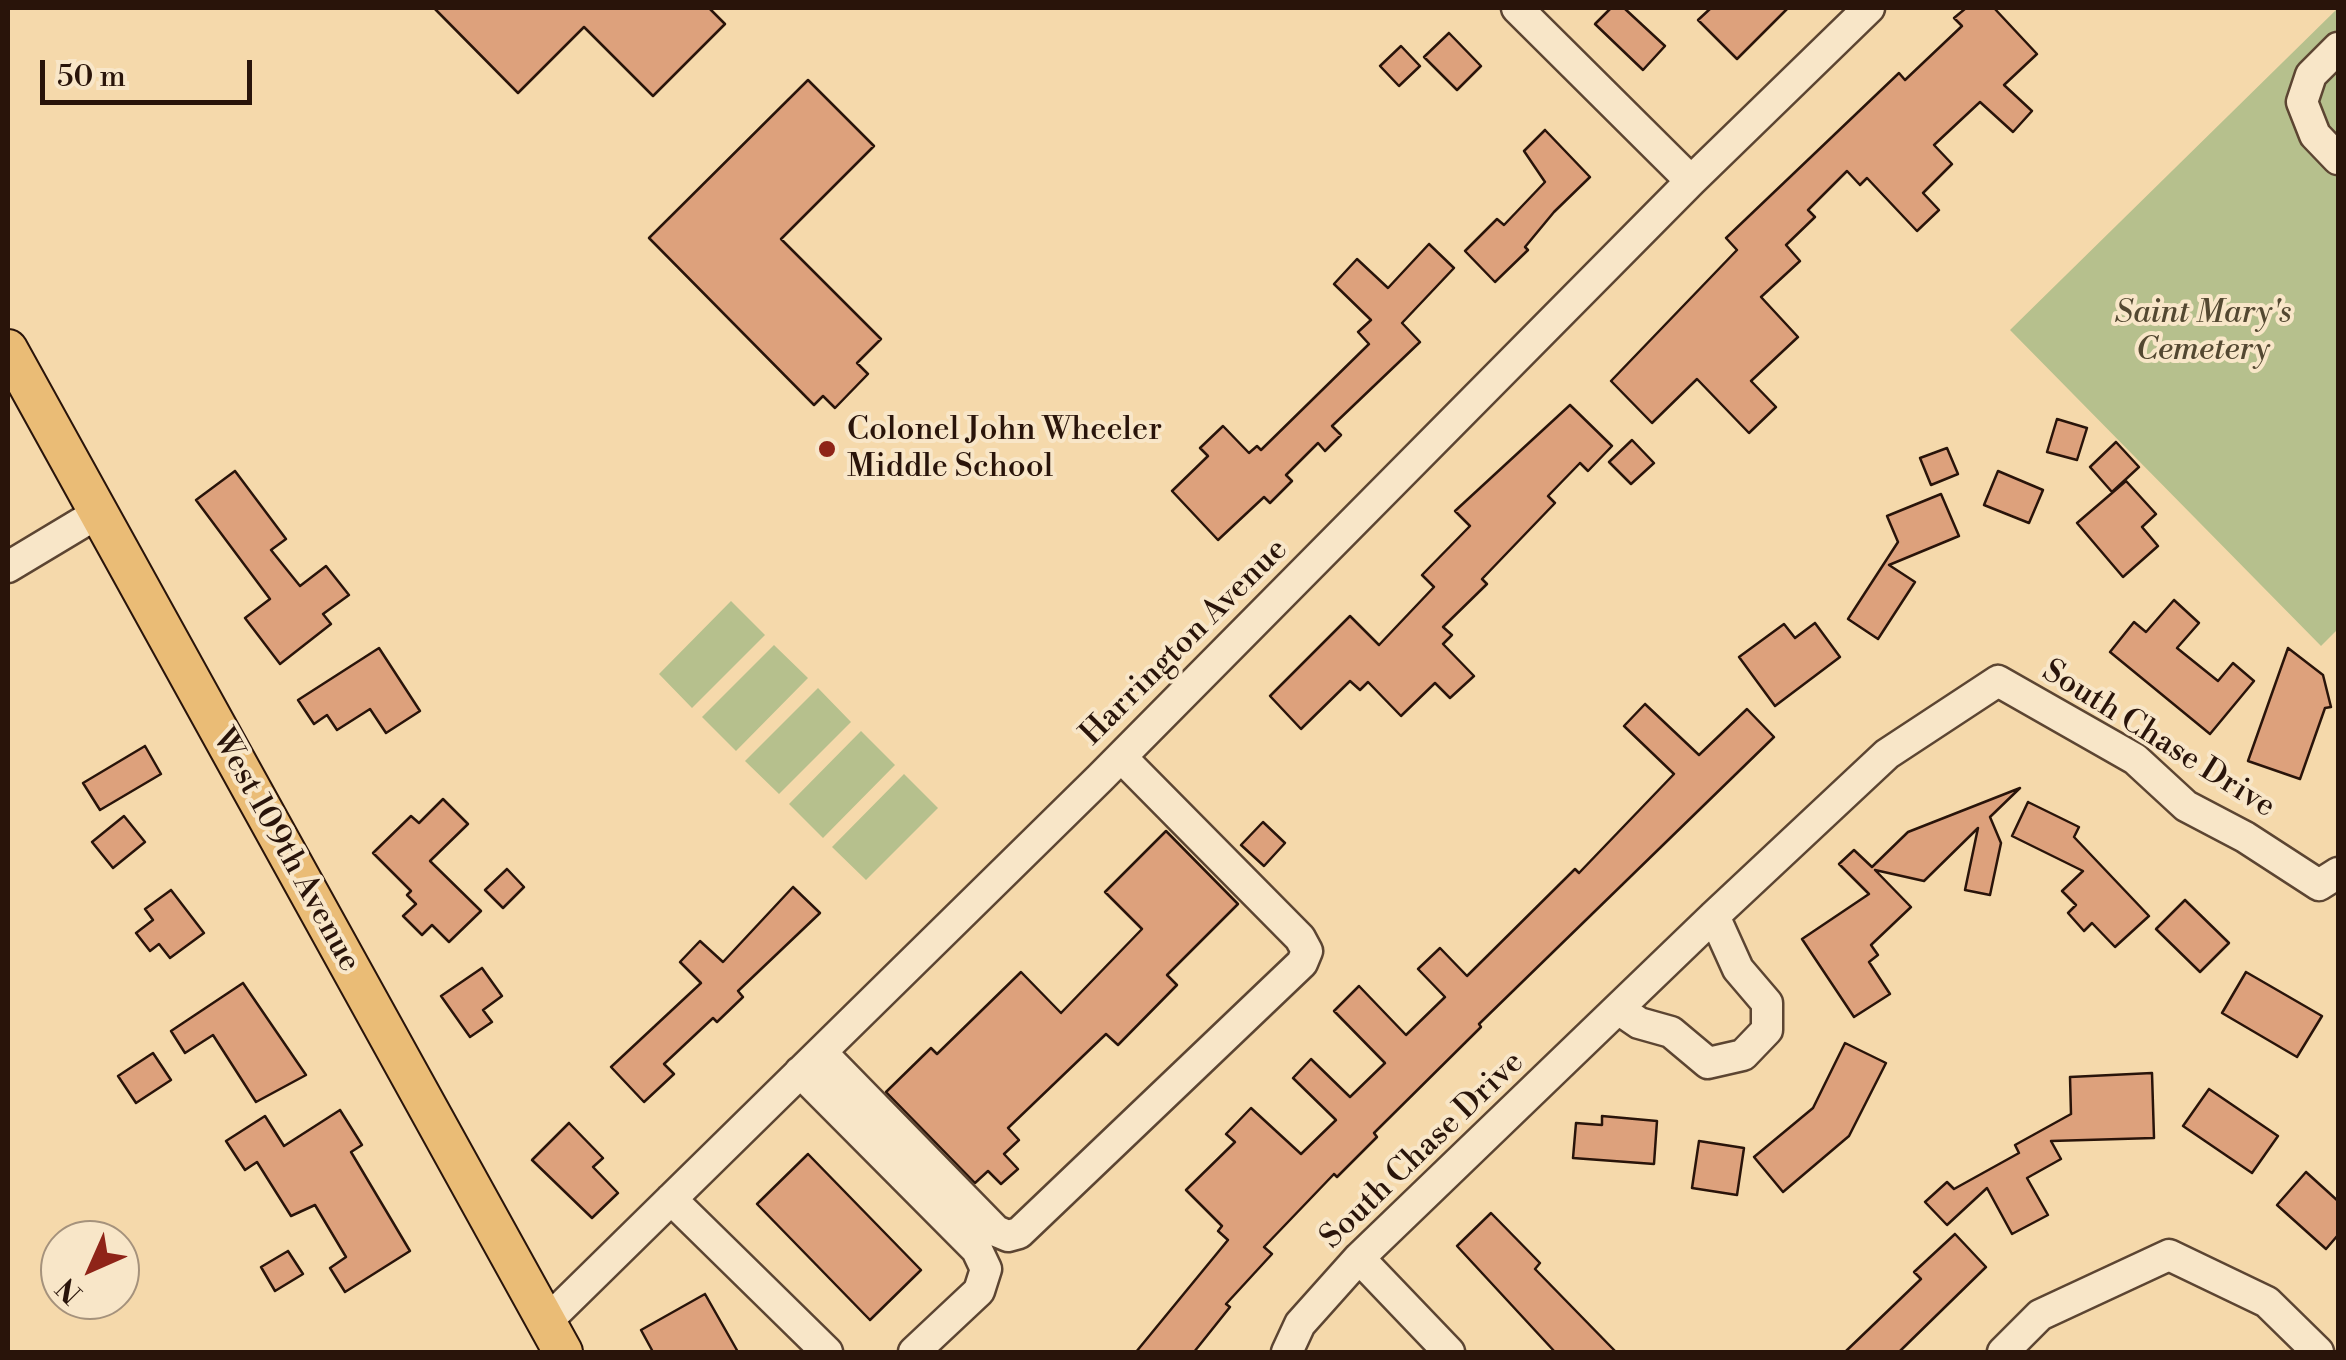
<!DOCTYPE html>
<style>
body{margin:0}
#map{position:relative;width:2346px;height:1360px;overflow:hidden;background:#f5d9ab;font-family:"Libre Bodoni",serif}
canvas{display:block}
.frame{position:absolute;inset:0;border:10px solid #29140a;pointer-events:none}
.north{position:absolute;left:40px;top:1220px;width:100px;height:100px;box-sizing:border-box;background:#f8e6c8;border:2px solid #a5927c;border-radius:50%;rotate:225deg;font-size:28px;font-weight:700;line-height:40px;text-align:center;color:#29140a}
.north::after{content:'';display:block;margin:auto;width:35px;height:45px;background:#8f2418;clip-path:polygon(50% 0,100% 100%,50% 72%,0 100%)}
.scale{position:absolute;left:40px;top:60px;width:212px;height:45px;box-sizing:border-box;border:5px solid #29140a;border-top:0;padding-left:12px;font-size:30px;line-height:35px;white-space:nowrap;color:#29140a;-webkit-text-stroke:8px #f8e6c8;paint-order:stroke}
</style>
<div id="map">
<canvas width="2346" height="1360"></canvas>
<div class="frame"></div>
<div class="north">N</div>
<div class="scale">50 m</div>
</div>
<script>
const c = document.querySelector('canvas').getContext('2d');
c.lineJoin = 'round';
function paint(path, color) { c.fillStyle = color; c.fill(path, 'evenodd'); }
const poly = rows => new Path2D(rows.map(r => 'M' + r).join(''));
function stroke(path, color, width, dash) { c.strokeStyle = color; c.lineWidth = width; c.lineCap = dash ? 'butt' : 'round'; c.setLineDash(dash || []); c.stroke(path); }
function write(font, color, halo, rows, align = 'center') {
  c.font = font + ' "Libre Bodoni",serif'; c.lineWidth = 8; c.setLineDash([]); c.textBaseline = 'middle'; c.strokeStyle = halo; c.fillStyle = color; for (const [text, x, y, turn = 0] of rows) {
    c.save(); c.translate(x, y); c.rotate((+turn || 0) * Math.PI / 180); c.textAlign = isNaN(turn) ? turn : align; if (halo) c.strokeText(text, 0, 0); c.fillText(text, 0, 0); c.restore();
  }
}
paint(poly([
 [2338,8,2338,629,2321,646,2010,330],
 [731,601,765,635,692,708,659,674],
 [774,645,808,678,736,751,702,717],
 [818,688,851,722,779,794,745,761],
 [861,731,895,765,823,838,789,804],
 [904,774,938,808,866,880,832,847]
]), '#b6c08d');
const building = poly([
 [434,8,709,8,725,24,653,96,584,27,518,93,434,8],
 [1611,8,1624,8,1665,46,1643,70,1595,24,1611,8],
 [1711,8,1788,8,1737,59,1698,20,1711,8],
 [1966,8,1994,8,2037,54,2004,85,2032,111,2013,132,1980,102,1934,145,1952,164,1923,193,1939,210,1917,231,1867,178,1860,185,1847,171,1808,210,1815,217,1786,245,1800,261,1761,297,1798,337,1751,381,1776,407,1749,433,1697,379,1652,423,1611,381,1737,250,1726,238,1899,73,1905,80,1962,26,1954,18,1966,8],
 [1449,33,1481,66,1457,90,1424,57,1449,33],
 [1401,46,1420,66,1399,86,1380,66,1401,46],
 [808,80,874,146,781,239,881,339,857,363,868,374,835,408,823,396,814,405,649,238,808,80],
 [1545,130,1590,177,1554,212,1525,247,1528,250,1495,282,1465,251,1497,219,1504,225,1545,182,1524,151,1545,130],
 [1429,244,1454,268,1402,323,1420,342,1332,426,1341,435,1325,451,1318,443,1286,475,1292,481,1270,503,1264,497,1218,540,1172,491,1208,456,1200,448,1223,426,1249,453,1257,446,1261,450,1369,344,1358,332,1371,320,1334,284,1357,259,1388,288,1429,244],
 [1570,405,1612,446,1588,471,1580,463,1548,496,1555,503,1482,579,1487,584,1443,627,1452,635,1443,644,1474,676,1450,698,1435,683,1401,716,1368,682,1360,690,1350,681,1301,729,1270,696,1350,616,1379,645,1434,587,1422,575,1470,526,1455,511,1570,405],
 [2057,419,2087,428,2077,460,2047,452,2057,419],
 [1632,440,1654,463,1631,484,1609,462,1632,440],
 [2116,442,2139,467,2112,492,2090,467,2116,442],
 [1947,448,1958,474,1931,485,1920,458,1947,448],
 [235,471,286,539,271,550,300,586,326,566,349,595,323,614,331,624,280,664,245,618,270,599,196,500,235,471],
 [1998,471,2043,490,2029,523,1984,505,1998,471],
 [2126,481,2156,514,2142,527,2158,546,2123,577,2077,523,2126,481],
 [1941,494,1959,536,1889,565,1915,582,1878,639,1848,619,1898,542,1887,516,1941,494],
 [2174,600,2199,623,2177,648,2218,681,2233,663,2254,681,2210,734,2110,652,2134,622,2146,632,2174,600],
 [1815,623,1840,657,1775,706,1739,657,1784,624,1795,638,1815,623],
 [379,648,420,711,386,733,370,709,337,730,327,715,314,724,298,700,379,648],
 [2288,648,2323,675,2331,707,2325,708,2300,779,2248,761,2288,648],
 [1645,704,1699,755,1747,709,1774,737,1479,1024,1481,1027,1374,1133,1377,1137,1337,1177,1334,1174,1264,1247,1272,1254,1226,1304,1230,1307,1194,1352,1136,1352,1228,1240,1218,1231,1222,1226,1186,1190,1235,1142,1226,1134,1251,1108,1301,1154,1336,1120,1293,1078,1311,1059,1350,1097,1385,1063,1334,1011,1359,986,1406,1035,1445,997,1418,969,1440,948,1467,976,1575,869,1579,873,1674,774,1624,726,1645,704],
 [145,746,161,774,100,810,83,783,145,746],
 [2020,788,1990,817,2001,843,1990,895,1965,890,1978,828,1924,881,1875,870,1911,907,1871,945,1878,955,1869,962,1890,994,1854,1017,1802,939,1869,894,1839,864,1854,850,1872,867,1908,832,2020,788],
 [443,799,468,824,430,861,481,911,449,942,432,925,422,935,403,916,416,904,407,895,411,891,373,853,411,816,419,823,443,799],
 [2028,802,2079,827,2074,837,2149,916,2115,947,2092,923,2084,931,2068,913,2076,905,2062,891,2083,871,2012,836,2028,802],
 [124,816,145,842,113,868,92,842,124,816],
 [1263,822,1285,843,1264,866,1241,845,1263,822],
 [1166,831,1238,904,1167,975,1177,985,1118,1045,1106,1034,1008,1128,1019,1140,1004,1154,1018,1169,1001,1184,988,1171,975,1183,886,1092,931,1048,937,1054,1021,972,1061,1013,1142,929,1105,892,1166,831],
 [507,869,524,887,503,908,485,890,507,869],
 [793,887,820,913,738,991,743,997,717,1022,713,1018,664,1064,674,1074,644,1102,611,1067,701,983,680,962,700,941,723,962,793,887],
 [171,890,204,933,170,958,159,944,150,951,136,933,153,920,145,909,171,890],
 [2185,900,2229,943,2200,972,2156,929,2185,900],
 [482,968,502,996,483,1010,492,1022,470,1037,441,996,482,968],
 [2246,972,2322,1016,2297,1057,2222,1013,2246,972],
 [243,983,306,1075,256,1102,213,1035,185,1053,171,1031,243,983],
 [1845,1043,1886,1063,1849,1136,1783,1192,1754,1157,1813,1108,1845,1043],
 [153,1053,171,1080,136,1103,118,1076,153,1053],
 [2152,1073,2154,1138,2051,1141,2061,1159,2027,1178,2048,1215,2012,1234,1987,1188,1947,1225,1925,1202,1947,1182,1954,1189,2019,1153,2015,1145,2071,1114,2070,1077,2152,1073],
 [2209,1089,2278,1136,2252,1173,2183,1126,2209,1089],
 [340,1110,362,1145,351,1152,410,1251,345,1292,330,1268,346,1257,315,1205,291,1216,257,1162,245,1170,226,1141,265,1116,284,1146,340,1110],
 [1602,1116,1657,1121,1654,1164,1573,1158,1576,1123,1602,1125,1602,1116],
 [569,1123,603,1158,593,1167,618,1193,592,1218,532,1160,569,1123],
 [1699,1141,1744,1148,1737,1195,1692,1188,1699,1141],
 [808,1154,921,1270,870,1320,757,1204,808,1154],
 [2306,1172,2338,1201,2338,1235,2326,1249,2277,1205,2306,1172],
 [1491,1213,1540,1263,1535,1269,1616,1352,1555,1352,1457,1246,1491,1213],
 [1955,1234,1986,1267,1899,1352,1845,1352,1921,1279,1914,1272,1955,1234],
 [288,1251,303,1274,275,1291,261,1267,288,1251],
 [705,1294,738,1352,653,1352,641,1330,705,1294]
]);
paint(building, '#dda17c');
stroke(building, '#29140a', 2.5);
const minor = poly([
 [1517,8,1691,181],
 [2338,48,2311,75,2302,102,2315,135,2338,159],
 [8,567,98,513],
 [1620,1010,1639,1023,1671,1032,1708,1063,1743,1055,1767,1030,1767,1003,1738,969,1714,916],
 [821,1052,996,1231,1008,1236,1019,1233,1302,963,1307,951,1300,938,1121,757],
 [800,1072,977,1250,986,1269,979,1291,914,1352],
 [671,1199,827,1352],
 [1359,1258,1449,1352],
 [546,1322,1100,778,1691,181,1869,8],
 [1287,1352,1300,1324,1359,1258,1714,916,1887,754,1998,681,2135,759,2186,806,2245,837,2319,885,2338,873],
 [2003,1352,2040,1315,2169,1255,2267,1302,2318,1352]
]);
const major = poly([
 [8,349,563,1352]
]);
stroke(minor, '#5c4532', 35);
stroke(major, '#29140a', 42);
stroke(minor, '#f8e6c8', 30);
stroke(major, '#eabc76', 38);
for (const [x, y, r, color] of [
 [827,449,10,"#8f2418"]
]) { const dot = new Path2D(); dot.arc(x, y, r, 0, 2 * Math.PI); c.fillStyle = color; c.fill(dot); stroke(dot, '#f8e6c8', 4); }
write('italic 32px', '#534831', '#f8e6c8', [
 ["Saint Mary's",2203,314],
 ["Cemetery",2203,351]
]);
write('32px', '#29140a', '#f8e6c8', [
 ["Colonel John Wheeler",847,431],
 ["Middle School",847,468]
], 'left');
write('32px', '#29140a', '#f8e6c8', [
 ["Harrington Avenue",1185,643,-45],
 ["South Chase Drive",2158,740,32],
 ["West 109th Avenue",285,851,61],
 ["South Chase Drive",1423,1151,-44]
]);
</script>
